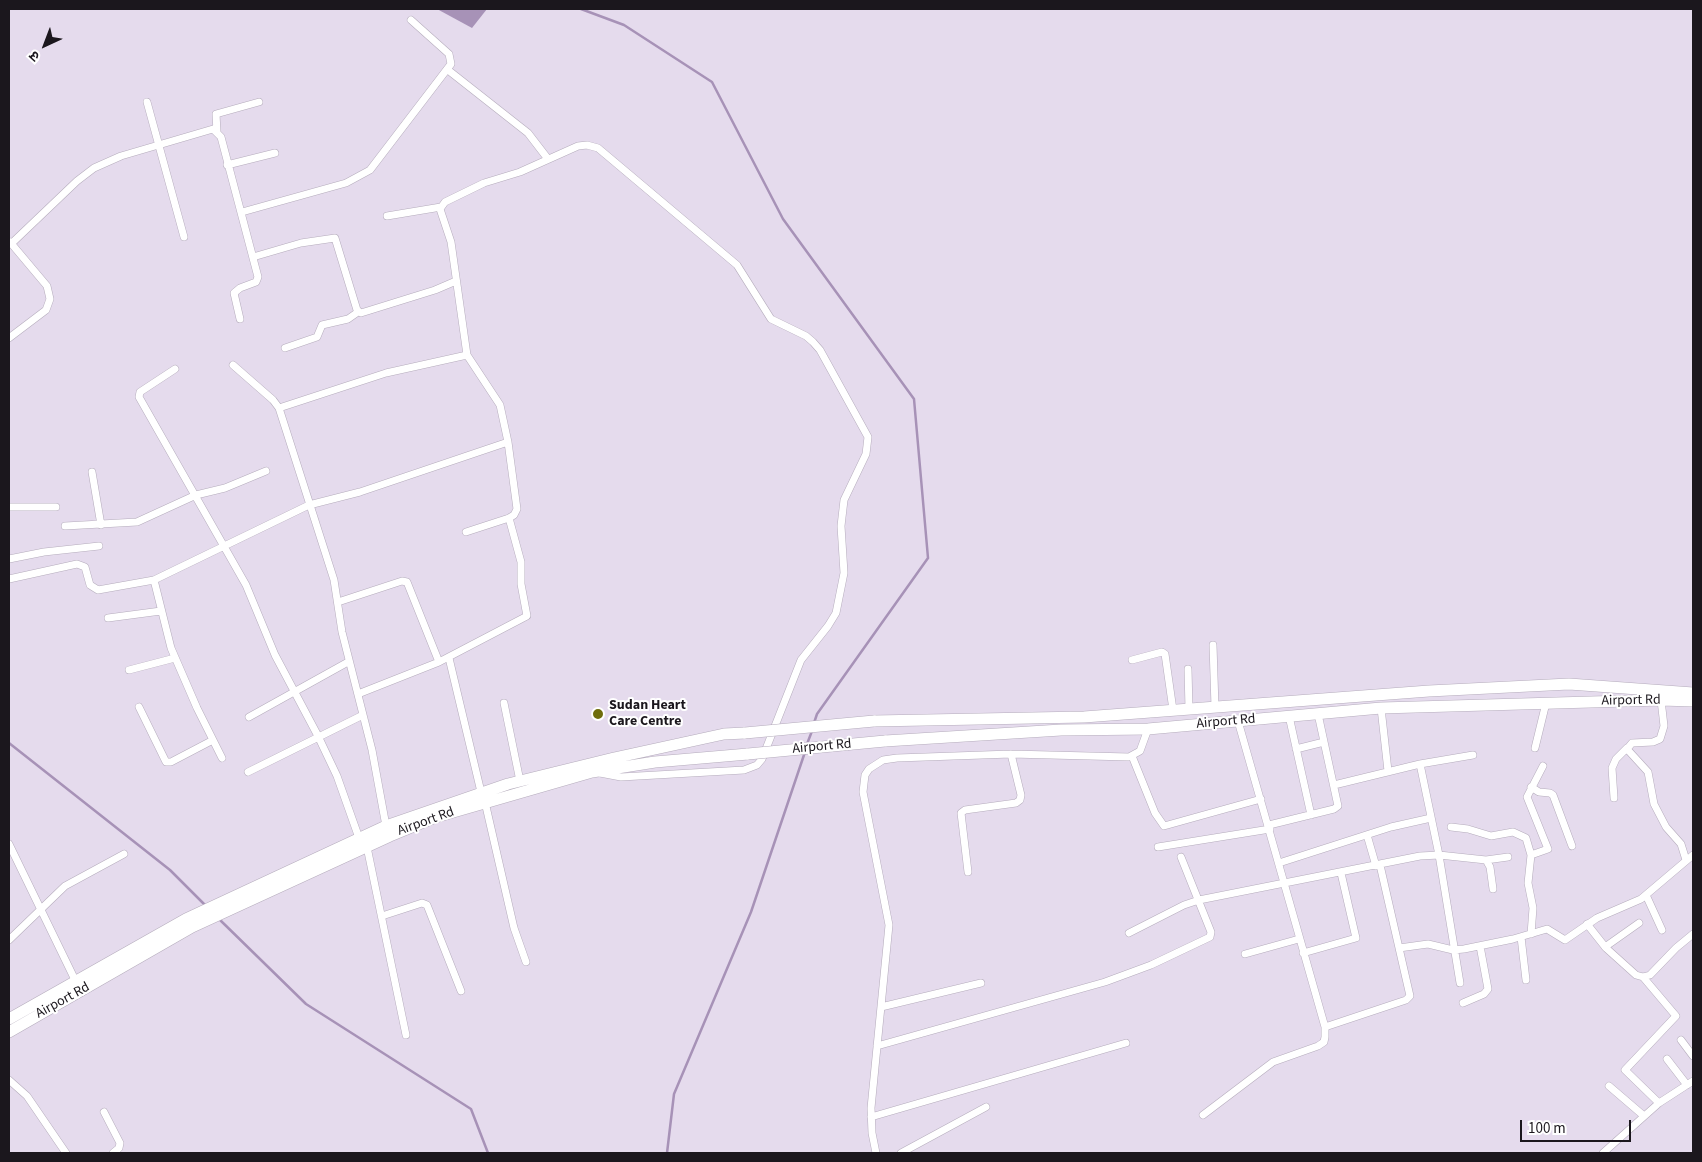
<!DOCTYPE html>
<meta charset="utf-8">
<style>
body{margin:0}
#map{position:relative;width:1702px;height:1162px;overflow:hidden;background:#e5dbed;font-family:"Source Sans 3","Noto Sans Devanagari",sans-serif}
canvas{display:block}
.frame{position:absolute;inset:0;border:10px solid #1b171d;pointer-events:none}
.north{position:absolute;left:20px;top:20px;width:50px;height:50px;-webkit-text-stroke:4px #fff;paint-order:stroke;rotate:223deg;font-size:14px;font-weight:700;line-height:20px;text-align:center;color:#1b171d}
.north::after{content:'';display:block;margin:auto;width:18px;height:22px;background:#1b171d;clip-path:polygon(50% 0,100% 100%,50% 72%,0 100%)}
.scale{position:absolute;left:1520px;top:1120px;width:111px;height:22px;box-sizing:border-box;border:2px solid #1b171d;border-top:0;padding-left:6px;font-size:15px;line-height:18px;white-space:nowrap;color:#1b171d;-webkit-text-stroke:4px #fff;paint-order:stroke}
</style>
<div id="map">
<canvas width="1702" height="1162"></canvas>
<div class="frame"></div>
<div class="north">उ</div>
<div class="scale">100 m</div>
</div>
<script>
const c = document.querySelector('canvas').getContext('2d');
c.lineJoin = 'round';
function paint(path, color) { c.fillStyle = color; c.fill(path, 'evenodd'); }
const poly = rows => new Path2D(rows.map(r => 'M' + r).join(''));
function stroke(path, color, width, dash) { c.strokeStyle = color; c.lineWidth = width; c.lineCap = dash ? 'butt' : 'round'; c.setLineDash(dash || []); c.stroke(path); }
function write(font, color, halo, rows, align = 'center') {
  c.font = font + ' "Source Sans 3",sans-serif'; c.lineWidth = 4; c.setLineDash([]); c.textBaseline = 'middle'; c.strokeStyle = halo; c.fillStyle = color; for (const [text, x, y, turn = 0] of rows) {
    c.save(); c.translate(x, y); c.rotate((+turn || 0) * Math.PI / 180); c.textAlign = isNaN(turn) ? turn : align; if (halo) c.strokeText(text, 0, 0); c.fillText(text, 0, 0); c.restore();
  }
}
paint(poly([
 [437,9,487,9,472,28]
]), '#a792b7');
stroke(poly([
 [581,9,624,25,712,82,783,219,914,399,928,558,817,714,814,723],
 [9,743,170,870,206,906],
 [807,744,812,731],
 [219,919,306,1004,471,1109,488,1153],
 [667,1153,674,1094,751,912,805,752]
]), '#a792b7', 2.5);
const minor = poly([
 [448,70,528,133,548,159],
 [147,102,184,237],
 [217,132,216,114,259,102],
 [227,165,275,153],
 [242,212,346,183,370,170,451,64,449,54,411,20],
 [387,216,441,207],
 [12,243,77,181,94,168,121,156,213,129,221,137,258,277,256,282,240,288,234,293,240,319],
 [253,257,301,243,335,238,357,310,361,313,435,290,456,281],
 [9,338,46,310,50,299,47,286,10,242],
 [285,348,317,337,322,325,348,319,358,312],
 [233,365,273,400,279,408,334,580,342,632,372,750,386,826],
 [175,369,140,392,139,397,246,585,275,655,318,736,337,776,359,838],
 [279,408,386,373,467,355],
 [92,472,101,525],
 [9,507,56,507],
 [65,526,137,522,196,495,225,488,266,471],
 [466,532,509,518,514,515,517,509,508,442,500,405,467,355,451,242,440,209,445,202,484,183,520,172,578,146,587,145,598,148,737,265,771,319,806,336,813,342,820,350,868,437,866,454,844,500,841,526,844,573,836,613,828,626,801,660,762,759,757,765,744,770,621,777,600,773],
 [9,559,44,552,99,546],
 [9,579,77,564,85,567,90,585,98,590,154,580,309,505,360,492,508,442],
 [154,580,171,648,197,708,222,758],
 [338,602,402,581,407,582,439,662],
 [108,618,161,611],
 [1213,645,1215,707],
 [449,658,481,792],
 [1132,660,1162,652,1165,654,1173,710],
 [1188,669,1189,709],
 [129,670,175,658],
 [358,694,439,662,527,616,521,584,521,562,509,518],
 [1661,700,1664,726,1660,739,1653,742,1632,743,1627,749,1648,772,1654,804,1666,827,1681,844,1686,860],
 [504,703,520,781],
 [139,707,166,762,171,762,213,740],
 [1381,708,1388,771],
 [1289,716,1311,815],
 [249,717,348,662],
 [1535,748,1546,703],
 [1296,749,1324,742],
 [1132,756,1155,813,1164,826,1261,799],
 [1420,764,1439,855,1460,983],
 [248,772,363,715],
 [1334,785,1420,764,1473,755],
 [1531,787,1539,792,1550,793,1553,795,1572,846],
 [1614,798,1612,768,1616,759,1627,748],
 [485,802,514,928,526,962],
 [1269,825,1334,809,1338,806,1318,714],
 [1451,827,1468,829,1491,836,1513,832,1526,838,1531,855,1528,883,1533,908,1531,934],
 [1367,835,1376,866],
 [9,844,77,984],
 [367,847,406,1035],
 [1158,847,1270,829],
 [1531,855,1548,849,1527,797,1543,766],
 [1486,860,1508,857],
 [1279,863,1391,827,1431,818],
 [968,872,961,813,965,810,1016,803,1020,800,1021,795,1011,754],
 [1646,895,1662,930],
 [382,916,422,903,427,905,461,991],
 [1587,924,1606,948,1636,975,1643,977,1650,975,1676,948,1693,934],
 [1129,933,1184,905,1199,900,1420,856,1439,855,1486,860,1490,867,1493,889],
 [1521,937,1526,980],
 [9,940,65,886,124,854],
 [1605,947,1639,923],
 [1399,948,1428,944,1453,950,1464,949,1513,939,1547,929,1565,940,1597,918,1641,899,1693,855],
 [1303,953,1356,938,1341,873],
 [1245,954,1299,939],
 [1643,977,1676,1016,1625,1070,1659,1103],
 [1463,1003,1484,994,1488,989,1480,946],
 [881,1007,981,983],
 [1325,1027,1406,1000,1410,996,1380,865],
 [1681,1040,1693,1056],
 [877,1046,1105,982,1151,965,1210,937,1211,932,1181,857],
 [1667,1059,1687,1085],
 [9,1080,27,1096,66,1153],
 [1609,1086,1644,1116],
 [104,1112,120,1143,119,1148,113,1153],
 [1203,1115,1273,1062,1318,1046,1324,1042,1325,1037,1325,1027,1238,721],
 [871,1117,1126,1043],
 [876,1153,872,1133,871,1108,889,925,863,792,865,775,869,769,883,760,897,758,1011,754,1129,757,1140,751,1148,729],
 [901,1153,986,1107],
 [1603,1153,1659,1103,1693,1081]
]);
const primary = poly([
 [874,721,1084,717,1429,691,1569,684,1693,693],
 [885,741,1061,730,1148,729,1381,708,1661,700,1693,701],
 [9,1019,186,919,386,826,508,784,614,758,724,734,745,733],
 [9,1032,192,927,390,836,436,817,592,772,655,762,748,754]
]);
stroke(minor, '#b5acbc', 8);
stroke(primary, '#b5acbc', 12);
stroke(minor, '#fff', 7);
stroke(primary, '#fff', 11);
const primaryBridge = poly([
 [745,733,874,721],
 [748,754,885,741]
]);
stroke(primaryBridge, '#b5acbc', 12, []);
stroke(primaryBridge, '#fff', 11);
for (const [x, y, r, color] of [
 [598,714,6,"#6f6d0c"]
]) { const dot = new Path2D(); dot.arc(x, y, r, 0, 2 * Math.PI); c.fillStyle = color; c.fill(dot); stroke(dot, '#fff', 2); }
write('14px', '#1b171d', '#fff', [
 ["Airport Rd",1631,701,-1],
 ["Airport Rd",1226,722,-5],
 ["Airport Rd",822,747,-5],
 ["Airport Rd",426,822,-20],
 ["Airport Rd",63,1001,-29]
]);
write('bold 14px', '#1b171d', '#fff', [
 ["Sudan Heart",609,706],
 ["Care Centre",609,722]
], 'left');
</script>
